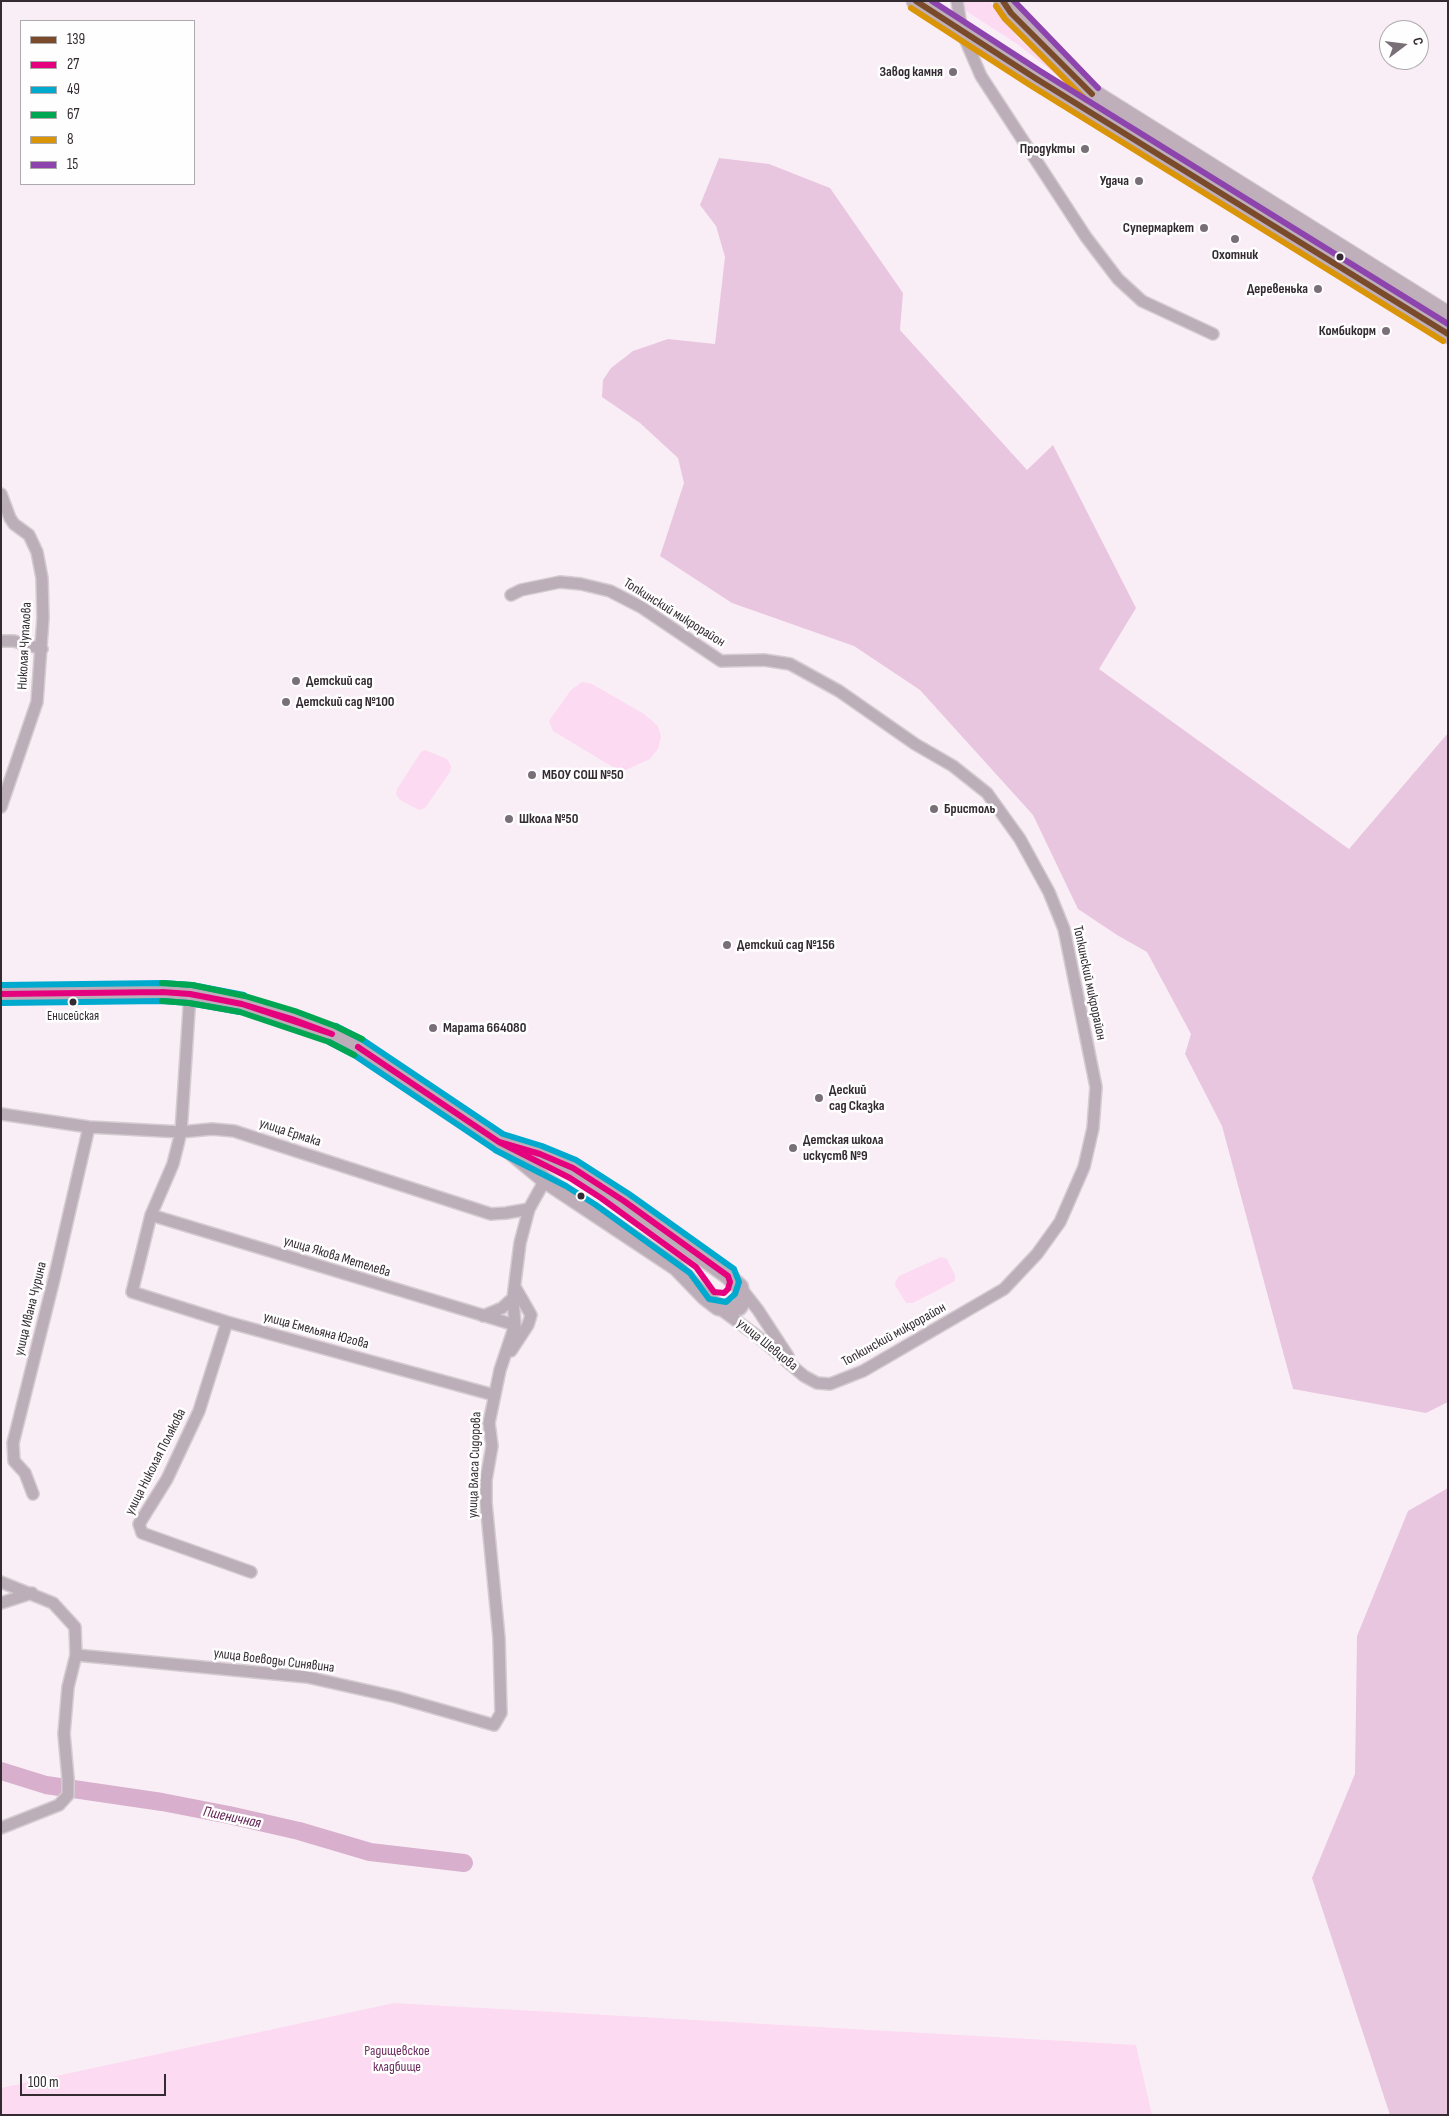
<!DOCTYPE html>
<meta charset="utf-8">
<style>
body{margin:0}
#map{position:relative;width:1449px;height:2116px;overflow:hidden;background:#faeef6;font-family:"Sofia Sans Condensed",sans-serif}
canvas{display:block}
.frame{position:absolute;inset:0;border:2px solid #332b31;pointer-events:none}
.legend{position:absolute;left:20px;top:20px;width:175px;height:165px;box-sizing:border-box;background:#fefefe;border:1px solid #adaaac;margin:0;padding:6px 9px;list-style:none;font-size:15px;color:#332b31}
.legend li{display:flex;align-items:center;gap:10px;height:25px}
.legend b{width:25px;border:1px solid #adaaac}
.north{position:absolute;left:1379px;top:20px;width:50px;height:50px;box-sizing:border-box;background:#fefefe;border:1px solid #adaaac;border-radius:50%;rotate:75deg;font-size:14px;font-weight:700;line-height:20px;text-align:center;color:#332b31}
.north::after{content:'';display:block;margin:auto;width:18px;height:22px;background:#796f76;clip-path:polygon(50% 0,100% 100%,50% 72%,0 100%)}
.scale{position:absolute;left:20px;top:2074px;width:146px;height:22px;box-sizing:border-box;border:2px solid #332b31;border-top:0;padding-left:6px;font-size:15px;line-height:18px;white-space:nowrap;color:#332b31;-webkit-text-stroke:4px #fefefe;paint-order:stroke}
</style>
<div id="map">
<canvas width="1449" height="2116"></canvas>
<div class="frame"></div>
<ul class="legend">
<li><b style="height:6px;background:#7a4b2a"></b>139</li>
<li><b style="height:6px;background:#e5007d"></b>27</li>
<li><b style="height:6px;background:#00a9ce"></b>49</li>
<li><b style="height:6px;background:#00a651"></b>67</li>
<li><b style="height:6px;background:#da9407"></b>8</li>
<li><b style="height:6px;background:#8e44ad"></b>15</li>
</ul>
<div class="north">С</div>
<div class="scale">100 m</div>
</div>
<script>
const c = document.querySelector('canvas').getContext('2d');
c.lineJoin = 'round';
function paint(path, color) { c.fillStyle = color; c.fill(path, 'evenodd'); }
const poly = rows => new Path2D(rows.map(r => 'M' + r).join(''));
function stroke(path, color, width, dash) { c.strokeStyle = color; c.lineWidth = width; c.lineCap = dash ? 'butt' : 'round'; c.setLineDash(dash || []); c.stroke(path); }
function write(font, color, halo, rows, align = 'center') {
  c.font = font + ' "Sofia Sans Condensed",sans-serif'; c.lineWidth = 5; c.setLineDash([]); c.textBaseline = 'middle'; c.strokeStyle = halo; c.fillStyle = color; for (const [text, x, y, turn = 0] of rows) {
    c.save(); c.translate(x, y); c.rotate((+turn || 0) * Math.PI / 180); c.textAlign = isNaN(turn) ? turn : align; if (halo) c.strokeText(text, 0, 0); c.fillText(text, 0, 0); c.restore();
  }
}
paint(poly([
 [962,1,990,1,1019,39,1117,122,1017,44,963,9],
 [582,682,592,684,644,714,658,726,661,737,658,749,650,759,621,772,553,731,549,721,571,690],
 [425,750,447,759,451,766,450,772,425,808,419,810,400,800,396,794,397,789,421,752],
 [941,1257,947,1259,955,1275,955,1281,913,1303,906,1303,895,1285,896,1280,899,1276],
 [394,2003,1136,2045,1152,2115,1,2115,1,2088]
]), '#fcdaf2');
paint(poly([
 [719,158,769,164,830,188,903,293,900,330,1027,470,1053,445,1136,608,1099,669,1349,849,1448,733,1448,1402,1426,1413,1293,1389,1222,1126,1185,1054,1191,1034,1147,952,1117,935,1078,909,1033,815,920,690,854,646,732,603,660,556,684,483,678,458,640,423,602,397,603,380,611,368,633,351,668,339,715,344,725,257,716,226,700,205],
 [1448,1488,1448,2115,1390,2115,1312,1878,1355,1774,1357,1636,1408,1511]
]), '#e9c6df');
stroke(poly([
 [1,1771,46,1785,162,1802,229,1815,299,1831,370,1852,464,1863]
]), '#d8afcd', 18);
const street = poly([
 [957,1,962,32,981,76,1086,237,1118,279,1142,301,1213,334],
 [1,494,10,518,14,524,29,535,37,552,42,578,43,618,37,702,1,807],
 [511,595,521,590,560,582,581,584,610,591,641,607,721,661,764,660,790,664,839,691,915,744,953,766,987,793,1020,839,1049,892,1064,929,1096,1087,1093,1128,1084,1167,1060,1222,1037,1254,1004,1289,863,1371,830,1384,817,1383,804,1376,757,1336,719,1308],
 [1,641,14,641,42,649],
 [190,994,181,1132,173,1164,151,1215,132,1292,227,1322,494,1395],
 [1,1114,89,1127,181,1132,212,1129,234,1131,491,1214,506,1213,529,1209,545,1180],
 [151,1215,515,1325],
 [740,1287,758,1310,788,1356],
 [483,1316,502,1308,513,1298],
 [227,1322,199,1411,167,1479,139,1524,142,1533,251,1572],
 [511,1351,528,1325,531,1315,515,1287],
 [33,1494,25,1473,14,1461,13,1443,54,1279,89,1127],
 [1,1582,53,1603,75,1627,76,1655,68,1687,64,1734,68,1778,68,1795,59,1805,1,1828],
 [1,1603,32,1593],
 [76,1655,307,1677,396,1697,494,1725,501,1713,499,1638,486,1503,486,1480,492,1446,489,1423,500,1370,515,1325,513,1298,520,1243,529,1209]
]);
const secondary = poly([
 [1,994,162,992,190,994,242,1004,332,1034,358,1047,499,1142,545,1180,676,1267,705,1297,718,1307,733,1309,739,1307,742,1302,740,1287,728,1276,624,1201,573,1168,540,1154,499,1142]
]);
const primary = poly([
 [916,1,1035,78,1448,334],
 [1003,1,1011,13,1087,90,1448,316]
]);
stroke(street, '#d5ccd2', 14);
stroke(secondary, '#d5ccd2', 19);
stroke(primary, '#d5ccd2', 21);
stroke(street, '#bcaeb8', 11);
stroke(secondary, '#bcadb8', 16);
stroke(primary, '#beafba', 19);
stroke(poly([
 [916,1,1035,78,1448,334],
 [1003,1,1011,13,1092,94]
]), '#7a4b2a', 6);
stroke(poly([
 [162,992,190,994,242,1004],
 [1,994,162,992],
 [1,994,162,992],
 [242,1004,292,1019,332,1034],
 [242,1004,332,1034],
 [358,1047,499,1142],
 [358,1047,499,1142],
 [499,1142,540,1154,573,1168,624,1201,728,1276,730,1282,728,1289,724,1293,714,1292,696,1267,601,1198,570,1178,499,1142]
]), '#e5007d', 6);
stroke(poly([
 [1,985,163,983,192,985,244,995],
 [1,1003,162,1001,189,1003,240,1012],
 [336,1026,363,1040,503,1134,542,1146,576,1160,629,1194,734,1269,739,1282,735,1294,726,1302,709,1299,690,1273,596,1205,566,1186,495,1150],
 [329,1042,354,1055,494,1149]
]), '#00a9ce', 6);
stroke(poly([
 [162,983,192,985,245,996,295,1011,335,1026,362,1039],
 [162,1001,189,1003,240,1012,329,1042,354,1055]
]), '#00a651', 6);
stroke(poly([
 [996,6,1005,19,1086,100],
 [911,8,1030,85,1443,341]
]), '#da9407', 6);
stroke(poly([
 [932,1,1040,71,1448,324],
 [1014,1,1098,88]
]), '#8e44ad', 6);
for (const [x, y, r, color] of [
 [953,72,5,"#796f76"],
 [1085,149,5,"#796f76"],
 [1139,181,5,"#796f76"],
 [1204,228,5,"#796f76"],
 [1235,239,5,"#796f76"],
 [1340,257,4.5,"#332b31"],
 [1318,289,5,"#796f76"],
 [1386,331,5,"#796f76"],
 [296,681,5,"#796f76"],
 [286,702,5,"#796f76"],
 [532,775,5,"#796f76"],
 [934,809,5,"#796f76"],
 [509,819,5,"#796f76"],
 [727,945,5,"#796f76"],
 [73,1002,4.5,"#332b31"],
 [433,1028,5,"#796f76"],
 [819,1098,5,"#796f76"],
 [793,1148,5,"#796f76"],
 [581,1196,4.5,"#332b31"]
]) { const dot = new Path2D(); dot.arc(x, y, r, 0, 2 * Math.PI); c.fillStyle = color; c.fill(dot); stroke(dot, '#fefefe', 2); }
write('13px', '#332b31', '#fefefe', [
 ["Енисейская",73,1017]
]);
write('bold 14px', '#332b31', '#fefefe', [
 ["Завод камня",943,72,"right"],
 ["Продукты",1075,149,"right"],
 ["Удача",1129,181,"right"],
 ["Супермаркет",1194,228,"right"],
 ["Охотник",1235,255,"center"],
 ["Деревенька",1308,289,"right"],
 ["Комбикорм",1376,331,"right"],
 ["Детский сад",306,681],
 ["Детский сад №100",296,702],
 ["МБОУ СОШ №50",542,775],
 ["Бристоль",944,809],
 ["Школа №50",519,819],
 ["Детский сад №156",737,945],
 ["Марата 664080",443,1028],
 ["Деский",829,1090],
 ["сад Сказка",829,1106],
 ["Детская школа",803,1140],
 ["искуств №9",803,1156]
], 'left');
write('14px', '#332b31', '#fefefe', [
 ["Топкинский микрорайон",674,613,32],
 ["Николая Чупалова",25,646,-87],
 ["Топкинский микрорайон",1089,983,78],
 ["улица Ермака",290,1133,18],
 ["улица Якова Метелева",337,1257,17],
 ["улица Ивана Чурина",31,1309,-76],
 ["улица Емельяна Югова",316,1331,15],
 ["Топкинский микрорайон",894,1335,-29],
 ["улица Шевцова",767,1345,39],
 ["улица Николая Полякова",156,1462,-63],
 ["улица Власа Сидорова",475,1465,-88],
 ["улица Воеводы Синявина",274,1661,7]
]);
write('14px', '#6d2d5f', '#fefefe', [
 ["Радищевское",397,2051],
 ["кладбище",397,2067]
]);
write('italic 15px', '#602153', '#fefefe', [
 ["Пшеничная",232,1818,12]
]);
</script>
